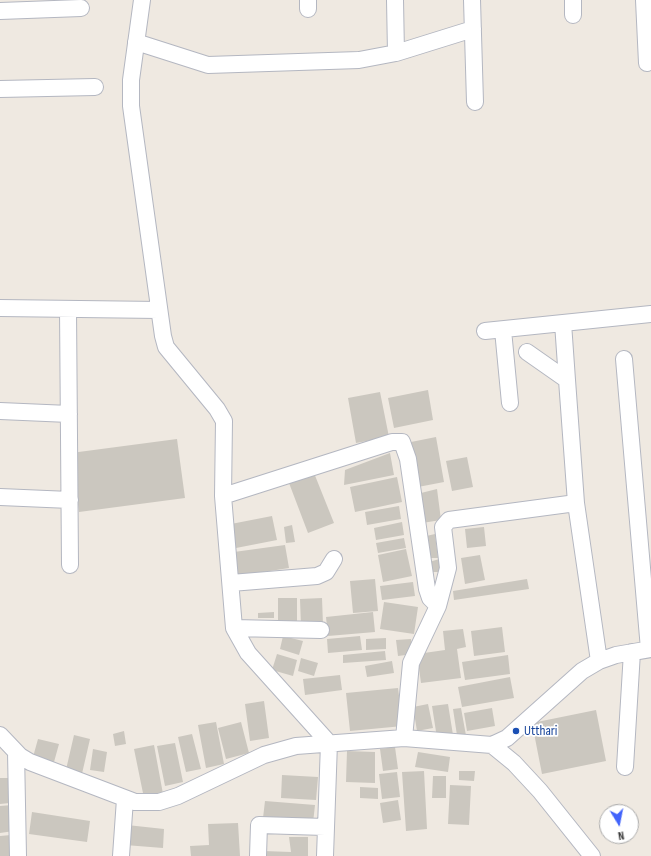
<!DOCTYPE html>
<style>
body{margin:0}
#map{position:relative;width:651px;height:856px;overflow:hidden;background:#efe9e1;font-family:"Sofia Sans Condensed",sans-serif}
canvas{display:block}
.north{position:absolute;left:599px;top:804px;width:40px;height:40px;box-sizing:border-box;background:#fff;border:1px solid #ababab;border-radius:50%;rotate:170deg;font-size:11px;font-weight:700;line-height:16px;text-align:center;color:#2e2e2e}
.north::after{content:'';display:block;margin:auto;width:14px;height:18px;background:#4264fb;clip-path:polygon(50% 0,100% 100%,50% 72%,0 100%)}
</style>
<div id="map">
<canvas width="651" height="856"></canvas>
<div class="north">N</div>
</div>
<script>
const c = document.querySelector('canvas').getContext('2d');
c.lineJoin = 'round';
function paint(path, color) { c.fillStyle = color; c.fill(path, 'evenodd'); }
const poly = rows => new Path2D(rows.map(r => 'M' + r).join(''));
function stroke(path, color, width, dash) { c.strokeStyle = color; c.lineWidth = width; c.lineCap = dash ? 'butt' : 'round'; c.setLineDash(dash || []); c.stroke(path); }
function write(font, color, halo, rows, align = 'center') {
  c.font = font + ' "Sofia Sans Condensed",sans-serif'; c.lineWidth = 3.5; c.setLineDash([]); c.textBaseline = 'middle'; c.strokeStyle = halo; c.fillStyle = color; for (const [text, x, y, turn = 0] of rows) {
    c.save(); c.translate(x, y); c.rotate((+turn || 0) * Math.PI / 180); c.textAlign = isNaN(turn) ? turn : align; if (halo) c.strokeText(text, 0, 0); c.fillText(text, 0, 0); c.restore();
  }
}
paint(poly([
 [428,390,433,420,394,428,388,398],
 [380,392,389,437,356,443,348,398],
 [436,437,444,482,418,487,411,442],
 [177,439,185,498,79,512,71,453],
 [390,453,394,475,344,485,345,470],
 [467,457,473,487,452,491,446,461],
 [314,473,334,523,308,533,289,483],
 [397,477,402,502,355,512,350,487],
 [437,489,441,520,422,523,417,494],
 [399,506,401,519,367,525,365,512],
 [272,516,277,540,236,548,231,524],
 [402,522,404,535,376,540,374,528],
 [292,525,295,542,286,543,284,527],
 [484,527,486,546,467,548,465,529],
 [435,534,438,558,425,558,422,537],
 [404,538,406,548,378,553,376,543],
 [285,545,289,568,238,576,234,552],
 [406,549,412,576,383,582,378,555],
 [480,555,485,580,465,584,461,558],
 [443,558,443,572,431,572,429,562],
 [375,579,378,611,353,613,350,581],
 [527,579,529,589,454,600,453,591],
 [413,582,415,596,382,600,380,586],
 [278,598,297,598,297,621,278,621],
 [322,598,323,625,301,626,300,599],
 [384,602,418,607,414,634,380,629],
 [274,612,274,618,258,618,258,613],
 [373,612,375,632,328,636,326,617],
 [502,627,505,652,474,656,471,631],
 [463,629,466,647,457,649,461,678,421,683,417,654,445,650,443,631],
 [283,636,303,641,299,655,280,649],
 [360,636,362,650,328,653,327,639],
 [386,638,386,649,366,650,366,639],
 [411,639,413,654,398,656,396,640],
 [385,651,386,660,343,663,343,655],
 [277,654,297,660,293,676,272,670],
 [508,655,510,674,465,680,462,662],
 [301,658,318,663,314,676,298,671],
 [392,661,394,673,367,677,365,666],
 [340,675,342,690,305,695,303,679],
 [510,677,514,698,462,707,458,687],
 [398,688,403,726,350,731,346,693],
 [264,701,269,738,250,741,245,704],
 [428,704,433,728,417,731,413,707],
 [448,704,453,735,437,738,432,706],
 [461,708,467,741,458,742,453,709],
 [492,708,495,726,467,731,464,713],
 [596,710,606,761,542,774,532,723],
 [216,722,224,764,206,768,198,725],
 [241,722,249,753,226,759,218,728],
 [124,731,126,744,115,746,113,734],
 [192,734,201,769,186,772,178,737],
 [74,735,90,739,81,778,65,774],
 [38,739,59,744,54,762,33,757],
 [175,743,183,782,165,786,157,746],
 [154,745,163,794,144,798,134,749],
 [395,747,398,769,383,771,380,749],
 [93,749,107,752,104,772,90,770],
 [347,751,375,752,375,783,346,782],
 [418,752,450,757,448,772,415,767],
 [424,771,427,829,406,831,402,772],
 [459,771,475,771,474,781,459,780],
 [397,772,400,797,382,799,379,774],
 [282,775,318,777,316,800,281,798],
 [433,776,446,776,446,798,432,798],
 [0,778,8,778,10,803,0,804],
 [450,785,471,786,469,825,448,824],
 [360,787,378,788,378,799,360,798],
 [398,800,401,820,383,823,380,803],
 [265,801,315,805,313,823,263,818],
 [12,805,14,831,0,833,0,806],
 [32,812,90,821,87,842,29,834],
 [238,823,240,856,191,856,190,846,209,845,208,824],
 [127,825,164,829,163,848,125,845],
 [11,835,13,856,0,856,0,836],
 [289,837,308,837,308,856,263,856,263,851,291,852]
]), '#cbc7bf');
const minor = poly([
 [142,0,131,80,131,106,163,336,166,347,217,409,224,421,223,496,234,628,248,653,329,743,325,856],
 [472,0,475,102],
 [573,0,573,15],
 [644,0,647,63],
 [308,9,308,0],
 [0,11,81,8],
 [136,42,208,65,359,60,396,53,395,0],
 [396,53,473,29],
 [0,89,95,87],
 [0,308,159,310],
 [68,309,70,565],
 [503,330,510,403],
 [485,331,563,323],
 [527,352,567,380,563,323,651,314],
 [624,359,649,649],
 [567,380,576,503,599,661],
 [0,411,69,414],
 [223,496,392,442,402,442,408,459,427,589,430,598,438,606],
 [0,497,70,500],
 [231,583,317,576,326,572,334,559],
 [234,628,321,630],
 [0,735,20,756,30,762,135,802,159,802,178,796,264,755,296,746,404,738,492,745,507,738,582,671,599,661,616,655,651,649],
 [404,738,411,663,438,606,448,568,443,527,449,520,576,503],
 [492,745,514,763,540,791,592,856],
 [16,752,18,856],
 [625,767,632,652],
 [121,856,125,799],
 [258,856,259,825,325,827]
]);
stroke(minor, '#b4b7c1', 18);
stroke(minor, '#fff', 16);
for (const [x, y, r, color] of [
 [516,731,4,"#1a4fb4"]
]) { const dot = new Path2D(); dot.arc(x, y, r, 0, 2 * Math.PI); c.fillStyle = color; c.fill(dot); stroke(dot, '#fff', 1.5); }
write('14px', '#164399', '#fff', [
 ["Utthari",524,731]
], 'left');
</script>
